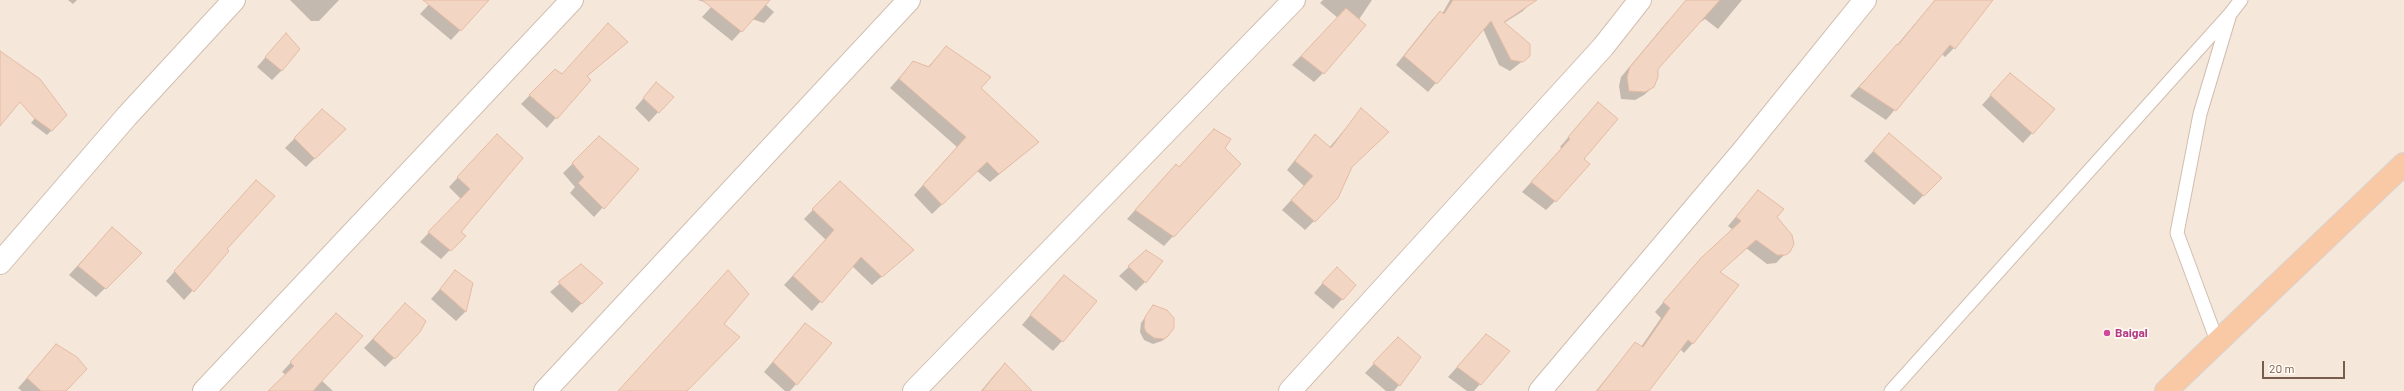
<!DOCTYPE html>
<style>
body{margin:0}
#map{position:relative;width:2404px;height:391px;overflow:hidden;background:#fdf6ec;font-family:Barlow,sans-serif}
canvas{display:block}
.scale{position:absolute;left:2262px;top:361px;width:83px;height:18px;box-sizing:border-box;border:2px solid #7a5c4d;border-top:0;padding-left:5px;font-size:12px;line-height:14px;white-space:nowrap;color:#7a5c4d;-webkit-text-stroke:3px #fffaf3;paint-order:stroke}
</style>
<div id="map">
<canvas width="2404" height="391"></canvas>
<div class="scale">20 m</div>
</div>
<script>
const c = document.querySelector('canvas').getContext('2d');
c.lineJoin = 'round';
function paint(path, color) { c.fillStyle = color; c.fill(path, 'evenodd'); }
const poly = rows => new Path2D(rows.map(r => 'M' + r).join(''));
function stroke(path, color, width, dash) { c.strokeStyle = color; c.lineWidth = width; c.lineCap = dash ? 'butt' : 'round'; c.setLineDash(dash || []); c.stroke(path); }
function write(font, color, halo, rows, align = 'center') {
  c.font = font + ' Barlow,sans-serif'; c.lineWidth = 3.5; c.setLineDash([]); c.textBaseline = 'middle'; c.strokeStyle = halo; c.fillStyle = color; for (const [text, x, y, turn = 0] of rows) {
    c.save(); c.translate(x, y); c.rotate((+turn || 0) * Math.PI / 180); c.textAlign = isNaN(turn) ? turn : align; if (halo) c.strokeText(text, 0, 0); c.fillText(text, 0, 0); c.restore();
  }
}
paint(poly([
 [0,0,2404,0,2404,391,0,391]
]), '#f5e8da');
paint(poly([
 [68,0,77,0,73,4],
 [290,0,339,0,319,21,311,21],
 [433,0,488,0,451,40,420,14],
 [698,0,769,0,765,4,774,12,764,23,752,19,732,41,702,17,713,5],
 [1323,0,1372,0,1323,73,1314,82,1292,65,1338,18,1320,3],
 [1450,0,1533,0,1523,11,1504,23,1529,56,1510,71,1499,65,1483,29,1428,92,1396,65,1432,20,1440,12,1442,14],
 [1691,0,1742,0,1718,29,1705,19,1696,25,1657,69,1654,86,1644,95,1635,100,1621,99,1619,86,1621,77,1667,22],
 [1935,0,1992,0,1954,48,1945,57,1942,54,1886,120,1850,96,1897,45],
 [627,42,586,77,589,80,547,128,521,104,555,70,561,75],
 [277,44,282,70,272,80,257,67],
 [946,47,980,88,1038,142,990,182,977,171,932,214,914,195,957,147,890,88,913,62,928,67],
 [656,84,672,97,649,122,635,108],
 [2001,84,2053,110,2023,143,1982,105],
 [48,102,51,131,47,135,31,123],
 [1361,110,1351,167,1338,197,1305,230,1282,210,1304,186,1287,170,1315,135,1329,148],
 [322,111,344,129,306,167,285,148],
 [1589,113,1582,159,1555,201,1546,210,1522,192,1562,149,1560,147],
 [599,138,638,169,594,217,570,193,575,187,563,173],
 [1880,144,1940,178,1914,205,1864,161],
 [488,145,460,232,464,236,441,259,420,242,461,199,449,187],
 [1224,149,1239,164,1164,246,1127,219,1167,175],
 [840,182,912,250,872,285,852,266,812,311,784,285,826,240,804,219],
 [247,191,226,249,228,251,184,300,166,281],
 [1758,191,1776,217,1791,248,1776,263,1767,264,1746,248,1719,272,1738,285,1692,344,1684,353,1680,349,1648,391,1596,391,1635,343,1641,347,1661,318,1655,312,1692,269,1733,230,1728,226],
 [112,228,141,253,96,297,69,275],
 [1146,251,1145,282,1136,291,1119,276],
 [581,265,602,283,572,313,550,292],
 [455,272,472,284,465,312,456,321,431,299],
 [1328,277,1355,285,1333,309,1314,293],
 [1055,286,1062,341,1053,351,1022,325],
 [1153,306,1168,336,1162,341,1153,344,1144,340,1140,332,1141,323],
 [396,314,394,358,385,367,364,348],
 [327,323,321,380,333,391,270,391,286,375,282,372],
 [805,324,796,384,790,391,785,391,764,372],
 [56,345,64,391,22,391,18,388],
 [1477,345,1508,351,1474,391,1467,391,1448,377],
 [1389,348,1399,385,1394,391,1386,391,1365,373],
 [1005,364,1019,391,981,391,996,373]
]), '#0003');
const building = poly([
 [423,0,489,0,461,31,423,0],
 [702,0,770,0,742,32,702,0],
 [1453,0,1537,0,1504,22,1530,44,1530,56,1523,62,1511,60,1491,21,1437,84,1404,56,1440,11,1444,14,1453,0],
 [1686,0,1720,0,1658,69,1658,77,1654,87,1645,92,1629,91,1627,77,1630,67,1686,0],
 [1935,0,1993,0,1955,49,1950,45,1896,111,1859,87,1897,44,1898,45,1935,0],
 [1346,8,1366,25,1324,74,1301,56,1346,8],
 [608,23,628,42,587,76,591,80,557,119,529,95,555,69,562,74,608,23],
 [286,33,300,49,282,71,265,57,286,33],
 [946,46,991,77,981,88,1039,142,999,174,987,162,942,205,923,185,966,137,899,79,913,61,929,67,946,46],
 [0,51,40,79,67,115,52,131,34,118,20,102,0,126,0,51],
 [2010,73,2055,109,2033,134,1990,95,2010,73],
 [656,82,674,97,659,113,643,98,656,82],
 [1598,102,1618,119,1584,159,1590,164,1556,202,1531,182,1570,139,1568,137,1598,102],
 [1361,108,1389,132,1352,167,1338,198,1315,222,1291,200,1313,176,1295,161,1315,134,1331,148,1361,108],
 [322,109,346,129,315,159,294,138,322,109],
 [1214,129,1231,139,1225,148,1241,164,1174,237,1135,210,1176,164,1179,167,1214,129],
 [1889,133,1942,178,1924,196,1873,151,1889,133],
 [497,134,523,158,461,232,466,236,451,251,428,232,470,189,457,177,497,134],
 [599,136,639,169,604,209,578,183,584,177,572,163,599,136],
 [256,180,275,196,227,249,229,251,194,292,174,271,256,180],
 [840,181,914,250,882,277,861,257,822,303,793,276,834,230,812,209,840,181],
 [1758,190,1784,209,1777,217,1792,235,1794,244,1790,252,1786,255,1777,255,1756,240,1720,272,1739,285,1693,344,1688,340,1649,391,1597,391,1635,342,1643,347,1670,308,1663,302,1701,258,1741,221,1736,217,1758,190],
 [112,227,142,253,106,289,78,266,112,227],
 [1146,250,1163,261,1146,283,1128,266,1146,250],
 [581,264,603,283,582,304,558,282,581,264],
 [1337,267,1356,285,1343,300,1322,283,1337,267],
 [455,270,473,283,466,312,440,289,455,270],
 [728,270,749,294,724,324,740,337,687,391,618,391,728,270],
 [1064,275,1097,301,1063,342,1030,315,1064,275],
 [405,303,426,321,420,332,395,359,373,339,405,303],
 [1153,305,1167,310,1174,318,1174,328,1168,336,1164,339,1154,338,1146,332,1144,327,1145,317,1153,305],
 [336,313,363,336,313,391,268,391,294,366,290,362,336,313],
 [805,323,832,343,797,385,773,362,805,323],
 [1486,334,1510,351,1481,385,1457,367,1486,334],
 [1398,337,1421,357,1400,386,1373,363,1398,337],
 [56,344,77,357,87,369,66,391,41,391,27,378,56,344],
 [1005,363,1032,391,982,391,1005,363]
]);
paint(building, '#f3d5c3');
stroke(building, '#e6bba3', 1);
const service = poly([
 [2217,341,2177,233,2200,114,2230,14,2241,0],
 [1891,391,2230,14]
]);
const minor = poly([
 [0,263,127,116,234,0],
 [204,391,572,0],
 [545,391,909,0],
 [914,391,1294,0],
 [1290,391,1603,47,1640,0],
 [1540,391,1742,152,1865,0]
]);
const trunk = poly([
 [2166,391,2404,164]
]);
stroke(service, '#d1beb0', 15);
stroke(minor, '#d1beb0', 24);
stroke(trunk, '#dad1cd', 24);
stroke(service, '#fff', 13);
stroke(minor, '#fff', 22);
stroke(trunk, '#f9c8a4', 22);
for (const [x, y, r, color] of [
 [2107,333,4,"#d1479c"]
]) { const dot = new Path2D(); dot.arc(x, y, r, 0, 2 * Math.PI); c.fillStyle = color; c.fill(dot); stroke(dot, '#fffaf3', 1.5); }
write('bold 12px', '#b23c85', '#fffaf3', [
 ["Baigal",2115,333]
], 'left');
</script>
